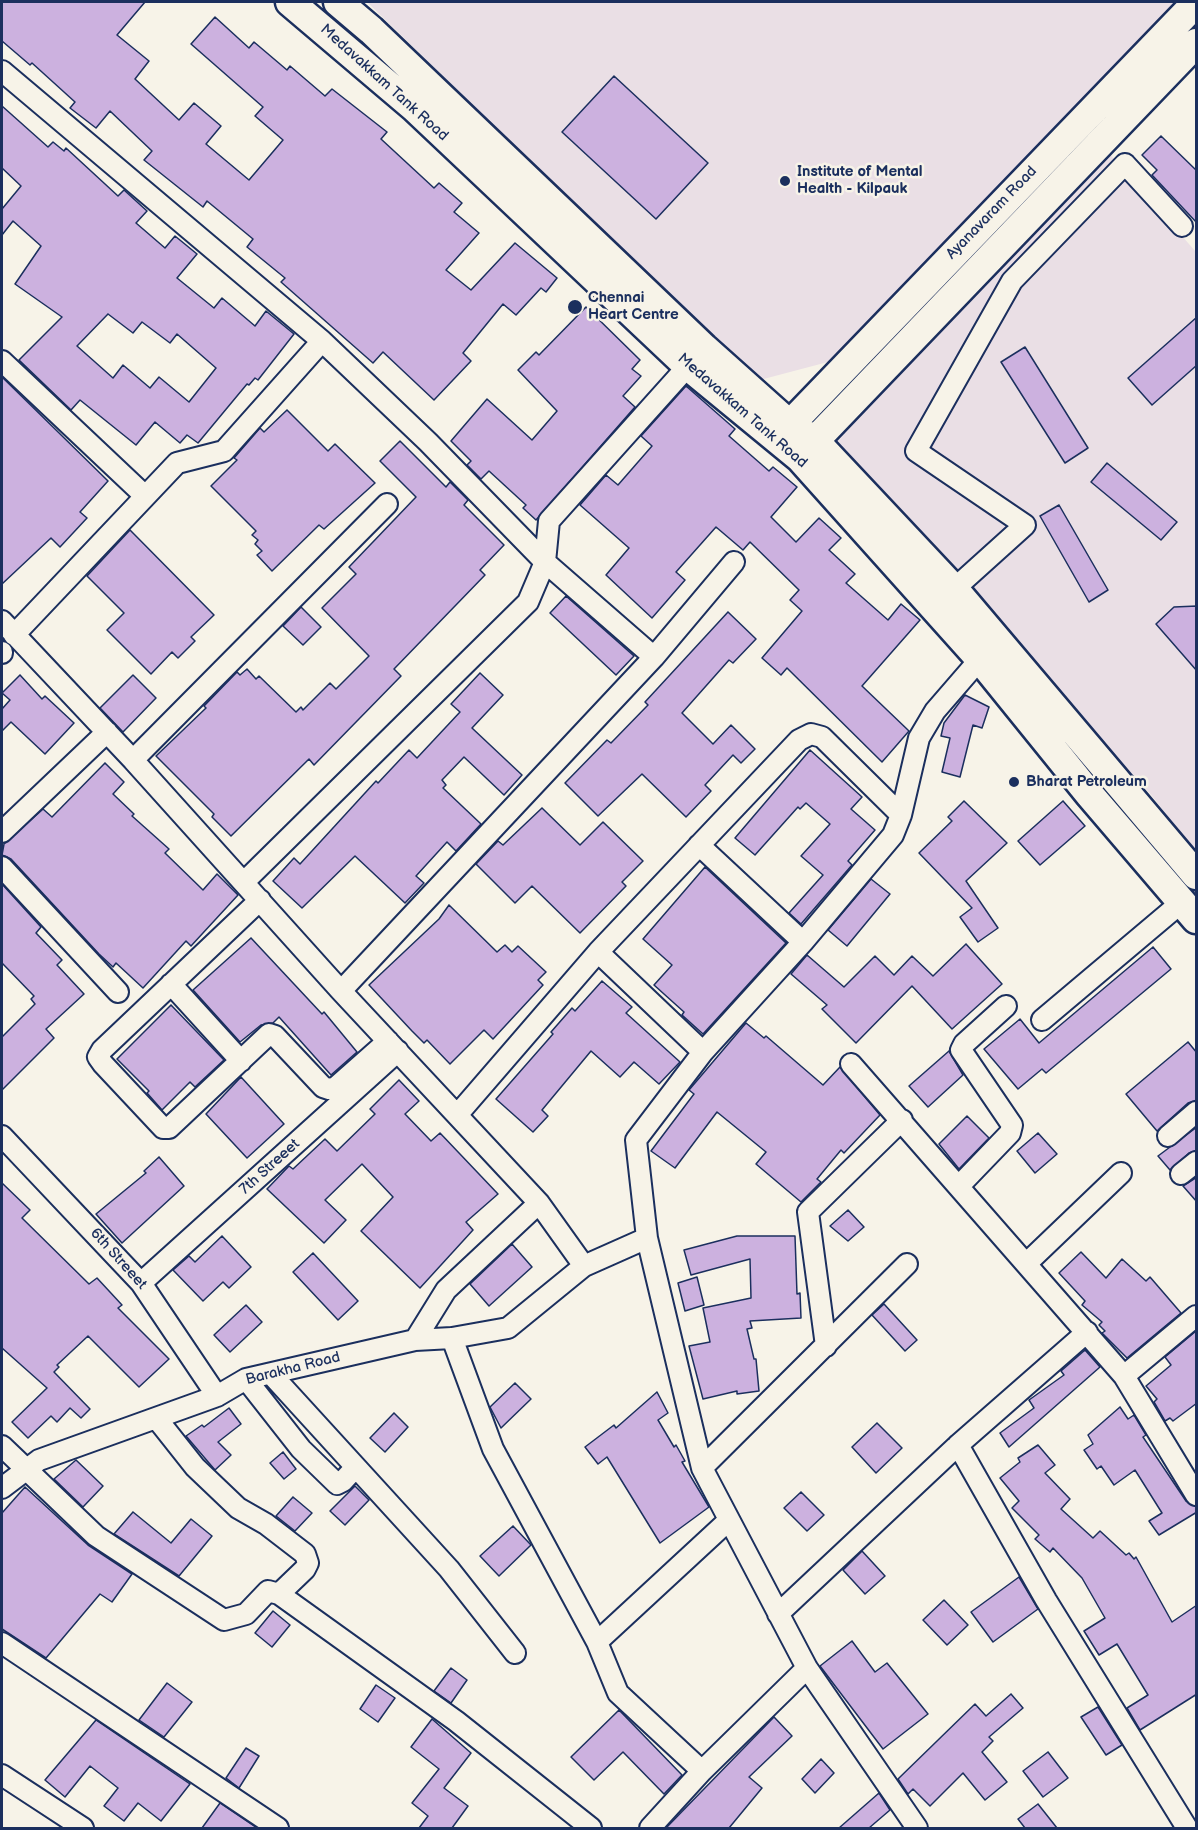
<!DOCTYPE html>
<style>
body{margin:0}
#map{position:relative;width:1198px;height:1830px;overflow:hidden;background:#f7f3e8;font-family:"Balsamiq Sans",sans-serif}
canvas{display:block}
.frame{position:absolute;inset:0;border:3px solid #1b2f5e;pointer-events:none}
</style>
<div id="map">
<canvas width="1198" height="1830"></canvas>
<div class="frame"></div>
</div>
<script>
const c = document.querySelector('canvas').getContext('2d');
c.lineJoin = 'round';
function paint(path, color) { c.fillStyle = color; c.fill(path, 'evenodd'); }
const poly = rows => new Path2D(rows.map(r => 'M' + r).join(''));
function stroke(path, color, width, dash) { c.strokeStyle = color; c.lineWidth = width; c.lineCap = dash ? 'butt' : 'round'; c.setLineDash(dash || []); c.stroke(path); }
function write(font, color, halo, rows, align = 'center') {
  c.font = font + ' "Balsamiq Sans",sans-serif'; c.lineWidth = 5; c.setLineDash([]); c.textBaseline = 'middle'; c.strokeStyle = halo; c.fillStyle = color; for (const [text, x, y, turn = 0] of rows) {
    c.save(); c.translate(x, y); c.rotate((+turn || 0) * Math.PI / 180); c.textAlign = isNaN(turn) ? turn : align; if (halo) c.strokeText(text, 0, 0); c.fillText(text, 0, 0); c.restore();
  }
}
paint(poly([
 [367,2,1196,2,843,358,756,381],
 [1108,152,1196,252,1196,853,1152,796,829,434]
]), '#eadfe5');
const building = poly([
 [2,2,145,2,117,35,149,61,135,79,179,120,194,103,221,126,206,144,249,180,283,140,255,116,263,107,191,44,215,17,249,48,254,42,287,70,290,66,325,96,332,89,387,132,381,139,434,188,439,183,462,203,454,212,479,233,446,270,471,290,515,243,557,278,546,292,541,288,516,315,503,304,463,353,471,361,434,400,383,352,373,363,281,282,285,278,247,247,253,239,207,201,203,207,144,160,152,151,110,111,96,128,70,108,75,102,32,63,30,65,2,41,2,2],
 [614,76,708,163,656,219,562,132,614,76],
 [2,106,48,147,53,142,64,151,66,148,118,196,124,190,147,211,136,223,165,248,175,236,197,254,177,278,214,308,222,298,255,326,266,311,294,334,258,380,255,378,249,385,247,384,198,443,187,435,180,443,155,422,136,445,80,400,71,410,19,360,62,317,15,284,41,246,13,221,2,235,2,209,21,186,2,168,2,106],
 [108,314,133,333,142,322,170,343,177,334,216,368,189,402,159,377,150,388,123,365,113,378,77,346,108,314],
 [1161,136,1197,171,1197,223,1152,175,1157,170,1142,155,1161,136],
 [586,307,640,360,632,369,641,376,623,396,635,407,536,520,523,508,526,505,489,471,481,479,467,465,471,461,451,441,487,399,532,440,557,411,518,370,536,352,539,355,586,307],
 [1197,317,1197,365,1152,405,1128,378,1197,317],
 [1025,347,1088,448,1065,463,1001,362,1025,347],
 [2,377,108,481,80,512,87,518,60,547,51,538,2,584,2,377],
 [686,386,735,429,729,436,769,471,773,467,797,487,771,517,796,542,819,518,841,538,829,550,855,574,846,583,888,620,901,604,920,620,862,686,909,731,882,762,787,668,781,675,762,658,802,611,790,600,799,590,750,542,743,550,716,527,676,572,685,580,652,618,606,575,629,548,580,505,606,475,618,485,652,446,641,436,686,386],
 [287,410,328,451,335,444,375,483,324,529,319,525,272,571,257,555,262,551,255,544,258,540,252,535,256,531,211,486,237,460,234,458,260,428,264,432,287,410],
 [400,441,446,487,450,482,468,500,464,505,504,545,480,570,485,575,394,669,401,676,314,765,309,759,231,836,212,817,214,814,156,756,206,708,204,706,237,672,240,675,247,669,256,679,259,676,296,712,301,707,303,710,330,683,336,689,369,656,322,608,356,574,349,567,416,497,380,461,400,441],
 [1107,463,1177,522,1161,540,1091,482,1107,463],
 [1059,505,1108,590,1089,602,1040,516,1059,505],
 [130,530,214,615,191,637,195,641,178,658,172,652,151,674,107,630,124,613,87,576,130,530],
 [566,596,634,656,616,675,550,613,566,596],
 [1197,606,1197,671,1156,624,1174,607,1197,606],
 [301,607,321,627,303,645,283,626,301,607],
 [728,612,756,639,733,663,729,660,682,713,713,744,731,725,755,749,741,763,733,755,705,785,711,791,686,817,642,774,598,816,565,783,607,740,611,743,648,705,645,702,728,612],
 [480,673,503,695,472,728,522,775,504,795,464,757,442,780,446,785,443,788,481,824,456,851,447,842,416,876,424,883,405,903,355,856,302,908,273,881,294,858,300,864,376,781,378,783,409,750,417,758,460,712,451,704,480,673],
 [20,675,42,699,45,696,74,723,45,754,11,722,2,731,2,709,10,700,2,693,20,675],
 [133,675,156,698,123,732,100,708,133,675],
 [965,695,989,707,982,728,973,725,960,777,942,772,950,738,941,736,944,723,965,695],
 [810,750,862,797,851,809,875,830,848,861,852,865,801,924,789,913,823,875,801,856,830,824,806,803,800,809,798,807,755,855,735,838,810,750],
 [105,763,124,782,113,794,134,814,132,816,169,849,165,853,203,890,217,874,238,895,191,946,186,941,143,988,116,963,113,967,99,954,11,859,2,855,4,844,43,809,52,817,105,763],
 [964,801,1007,843,966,881,998,928,978,942,960,917,972,908,919,853,952,821,948,817,964,801],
 [1063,801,1085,826,1040,865,1018,841,1063,801],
 [542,808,580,845,603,822,643,861,622,882,626,886,580,933,532,886,515,903,476,864,498,841,503,845,542,808],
 [705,867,786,943,703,1034,682,1015,684,1012,654,985,672,965,643,939,705,867],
 [871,879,890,894,847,946,828,930,871,879],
 [2,884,41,927,36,933,62,960,57,965,84,994,46,1029,54,1038,2,1090,2,1037,35,1004,31,999,34,996,2,963,2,884],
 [449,905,497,952,505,945,512,952,518,946,546,972,538,980,543,985,493,1039,484,1030,450,1064,427,1040,424,1043,412,1031,369,985,439,919,449,905],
 [251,938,322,1014,324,1012,357,1052,331,1075,279,1017,273,1023,261,1025,240,1042,193,990,251,938],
 [966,944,1002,984,952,1029,912,986,856,1043,822,1009,827,1005,791,974,807,955,844,987,875,956,894,975,912,956,933,976,966,944],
 [1153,947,1171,969,1046,1073,1042,1069,1018,1089,984,1049,1020,1019,1039,1043,1153,947],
 [602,981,632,1007,626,1013,680,1062,659,1084,634,1062,620,1077,591,1051,542,1110,548,1116,533,1132,496,1099,553,1034,551,1032,572,1008,575,1011,602,981],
 [171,1005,224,1060,195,1087,190,1082,162,1110,147,1093,149,1091,117,1059,171,1005],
 [746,1023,764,1038,766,1036,823,1085,840,1067,880,1115,844,1153,841,1150,817,1179,821,1182,801,1202,756,1164,766,1152,717,1112,675,1168,651,1151,694,1094,689,1090,746,1023],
 [1188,1042,1197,1053,1197,1100,1188,1103,1157,1131,1126,1094,1188,1042],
 [949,1051,963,1075,928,1107,909,1086,949,1051],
 [241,1077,284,1124,247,1158,206,1114,241,1077],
 [399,1080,419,1101,405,1114,431,1141,440,1133,498,1194,466,1222,473,1230,420,1288,361,1231,393,1197,362,1164,325,1200,346,1220,324,1243,267,1189,289,1166,293,1169,325,1139,337,1151,375,1114,370,1109,399,1080],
 [967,1116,989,1138,959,1169,939,1144,967,1116],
 [1197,1127,1197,1150,1189,1153,1170,1170,1158,1156,1197,1127],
 [1038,1133,1057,1154,1035,1173,1017,1151,1038,1133],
 [159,1157,184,1186,122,1243,96,1214,146,1173,144,1171,159,1157],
 [1197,1177,1197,1202,1183,1186,1197,1177],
 [2,1183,30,1210,22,1218,89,1284,97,1278,122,1305,118,1308,169,1359,139,1387,88,1336,57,1365,59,1367,54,1372,90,1409,81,1418,70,1408,57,1422,51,1416,28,1438,12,1422,47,1388,2,1348,2,1183],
 [848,1210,864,1227,848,1241,830,1226,848,1210],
 [222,1236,251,1267,229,1288,223,1282,203,1301,173,1270,189,1256,195,1262,222,1236],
 [737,1236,795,1236,797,1294,800,1293,801,1318,750,1321,752,1328,747,1329,754,1359,756,1359,759,1391,737,1394,737,1391,703,1399,689,1346,710,1342,703,1308,751,1298,750,1259,691,1275,684,1250,737,1236],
 [512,1244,532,1267,489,1306,470,1284,512,1244],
 [1081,1252,1106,1278,1122,1259,1146,1281,1150,1277,1181,1313,1127,1358,1102,1333,1105,1331,1099,1325,1102,1322,1082,1305,1085,1301,1059,1273,1081,1252],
 [313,1253,358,1301,338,1320,293,1272,313,1253],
 [697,1277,704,1305,685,1311,678,1283,697,1277],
 [884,1304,917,1340,905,1351,872,1315,884,1304],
 [246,1305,262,1322,230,1352,214,1335,246,1305],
 [1196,1331,1197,1403,1173,1421,1170,1418,1165,1421,1154,1402,1157,1399,1146,1386,1171,1365,1165,1357,1196,1331],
 [1085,1350,1100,1367,1009,1447,1000,1433,1034,1408,1029,1400,1064,1375,1061,1371,1085,1350],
 [515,1383,531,1399,501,1428,490,1407,515,1383],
 [657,1392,668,1413,658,1420,674,1447,676,1445,685,1461,682,1462,709,1507,660,1543,607,1457,598,1464,585,1447,614,1425,616,1428,657,1392],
 [1120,1407,1128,1419,1134,1415,1146,1435,1143,1437,1186,1501,1197,1507,1197,1512,1159,1535,1149,1521,1162,1513,1135,1470,1114,1485,1101,1466,1097,1469,1084,1450,1093,1444,1088,1435,1120,1407],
 [229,1408,241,1424,218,1442,231,1455,215,1470,186,1436,202,1425,204,1427,229,1408],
 [394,1413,408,1427,385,1452,370,1438,394,1413],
 [877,1423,902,1448,876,1473,852,1447,877,1423],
 [1038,1445,1055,1465,1045,1473,1070,1499,1061,1509,1093,1538,1100,1531,1126,1555,1129,1553,1134,1559,1136,1557,1172,1622,1197,1605,1197,1694,1140,1730,1127,1708,1148,1695,1117,1644,1099,1655,1084,1631,1105,1618,1082,1578,1053,1548,1050,1552,1035,1539,1039,1535,1012,1508,1019,1501,1000,1478,1020,1462,1018,1458,1038,1445],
 [283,1452,296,1469,284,1479,270,1463,283,1452],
 [76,1460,103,1486,83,1507,54,1479,76,1460],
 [355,1486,369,1500,345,1525,330,1511,355,1486],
 [25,1487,88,1545,132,1574,112,1602,100,1594,46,1658,2,1629,2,1513,25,1487],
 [801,1492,824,1515,807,1531,784,1508,801,1492],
 [293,1497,312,1513,295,1531,276,1516,293,1497],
 [133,1512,171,1543,191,1519,212,1536,179,1576,114,1534,133,1512],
 [513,1526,531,1545,499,1576,480,1556,513,1526],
 [862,1551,885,1576,865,1594,843,1570,862,1551],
 [1019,1577,1038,1609,993,1642,971,1612,1019,1577],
 [944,1600,968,1625,947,1645,923,1620,944,1600],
 [273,1611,290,1625,272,1647,255,1633,273,1611],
 [852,1641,875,1672,887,1663,928,1714,883,1749,820,1666,852,1641],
 [451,1668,467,1680,451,1703,434,1691,451,1668],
 [167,1683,192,1702,164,1737,139,1720,167,1683],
 [376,1685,395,1698,378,1722,360,1709,376,1685],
 [1011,1694,1023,1708,989,1737,993,1741,982,1752,1007,1782,985,1800,963,1773,930,1806,913,1789,908,1794,898,1779,975,1704,986,1716,1011,1694],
 [1098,1707,1122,1745,1106,1755,1081,1717,1098,1707],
 [619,1710,682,1775,664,1794,623,1752,594,1780,571,1757,619,1710],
 [774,1717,792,1736,749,1777,762,1788,729,1828,666,1828,774,1717],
 [432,1719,471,1753,444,1788,468,1806,452,1828,419,1828,428,1816,412,1803,439,1769,411,1747,432,1719],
 [96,1720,190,1784,161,1821,138,1803,124,1821,104,1806,118,1788,90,1766,65,1797,45,1780,96,1720],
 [246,1748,259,1756,239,1788,226,1778,246,1748],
 [1048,1752,1068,1778,1043,1797,1023,1771,1048,1752],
 [821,1759,834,1773,815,1793,802,1779,821,1759],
 [879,1793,890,1810,869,1828,839,1828,879,1793],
 [220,1803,257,1828,202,1828,220,1803],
 [1038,1804,1057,1828,1025,1828,1018,1819,1038,1804]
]);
paint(building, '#ccb1df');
stroke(building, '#1b2f5e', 1.5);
const street = poly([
 [2,71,322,341,428,442,545,562,654,657],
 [2,361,144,495],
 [954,589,1025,525,916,451,1012,281,1125,164,1182,226],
 [2,621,133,760,341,991,539,1203,584,1266],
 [14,635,177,463,224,451,322,341],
 [2,652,2,653],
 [133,760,387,504],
 [2,832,107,732],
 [699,845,803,942],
 [2,867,118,992],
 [244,882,528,602,545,562,549,521,688,366],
 [260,900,102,1050,98,1057,103,1064,163,1128,169,1128,269,1034,275,1036,323,1087,329,1089,336,1087,388,1041],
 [598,952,703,1052],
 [171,984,241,1061],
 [341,991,654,657,734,562],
 [1042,1020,1182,902],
 [851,1064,1124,1376,1196,1495],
 [458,1114,598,952,799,740,811,734,822,737,901,815],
 [2,1136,141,1283,217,1396],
 [1168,1136,1196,1112],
 [1181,1174,1196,1162],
 [959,1186,1010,1133,1012,1125,961,1050,964,1044,1006,1006],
 [1027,1263,1121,1173],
 [141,1283,398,1051],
 [452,1338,493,1449,597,1642,618,1693,702,1771],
 [415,1340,446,1290,539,1203],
 [826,1346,808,1212,902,1120],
 [271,1374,449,1569,515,1653],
 [1124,1376,1196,1316],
 [246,1379,301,1449,337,1484,343,1481,355,1468],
 [157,1419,195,1467,238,1508,266,1524,305,1554,308,1563,305,1569,279,1594,456,1721,591,1828],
 [958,1445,1046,1600,1187,1828],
 [2,1446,96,1536,224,1620,246,1614,268,1591,279,1594],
 [702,1468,907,1264],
 [2,1488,39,1460,217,1396,246,1379,415,1340,452,1338,508,1328,584,1266,647,1238],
 [778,1614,958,1445,1087,1332],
 [597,1642,729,1520],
 [2,1643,278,1828],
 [2,1775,83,1828],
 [650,1828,702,1771,807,1668],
 [917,1828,807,1668,702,1468,647,1238,636,1140,703,1052,803,942,893,835,901,815,919,738,935,711,980,659]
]);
const secondary = poly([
 [290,2,415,108,688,366,800,458,980,659,1090,795,1196,919],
 [338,2,371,30,704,348,789,424,814,440,954,589,1196,875],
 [777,438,1196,3],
 [801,455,1196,43]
]);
stroke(street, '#1b2f5e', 24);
stroke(secondary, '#1b2f5e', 33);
stroke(street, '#f7f3e8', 20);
stroke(secondary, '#f7f3e8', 28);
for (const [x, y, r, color] of [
 [785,181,6,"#1b2f5e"],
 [575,307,8,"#1b2f5e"],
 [1014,782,6,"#1b2f5e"]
]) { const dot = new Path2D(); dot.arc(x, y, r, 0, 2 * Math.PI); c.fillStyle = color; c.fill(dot); stroke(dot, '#f7f3e8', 2); }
write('15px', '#1b2f5e', '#f7f3e8', [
 ["Medavakkam Tank Road",384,83,42],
 ["Ayanavaram Road",992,213,-46],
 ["Medavakkam Tank Road",742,411,41],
 ["7th Streeet",270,1167,-42],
 ["6th Streeet",118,1259,48],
 ["Barakha Road",293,1369,-14]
]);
write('bold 15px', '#1b2f5e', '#f7f3e8', [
 ["Institute of Mental",797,172],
 ["Health - Kilpauk",797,189],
 ["Chennai",588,298],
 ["Heart Centre",588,315],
 ["Bharat Petroleum",1026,782]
], 'left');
</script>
